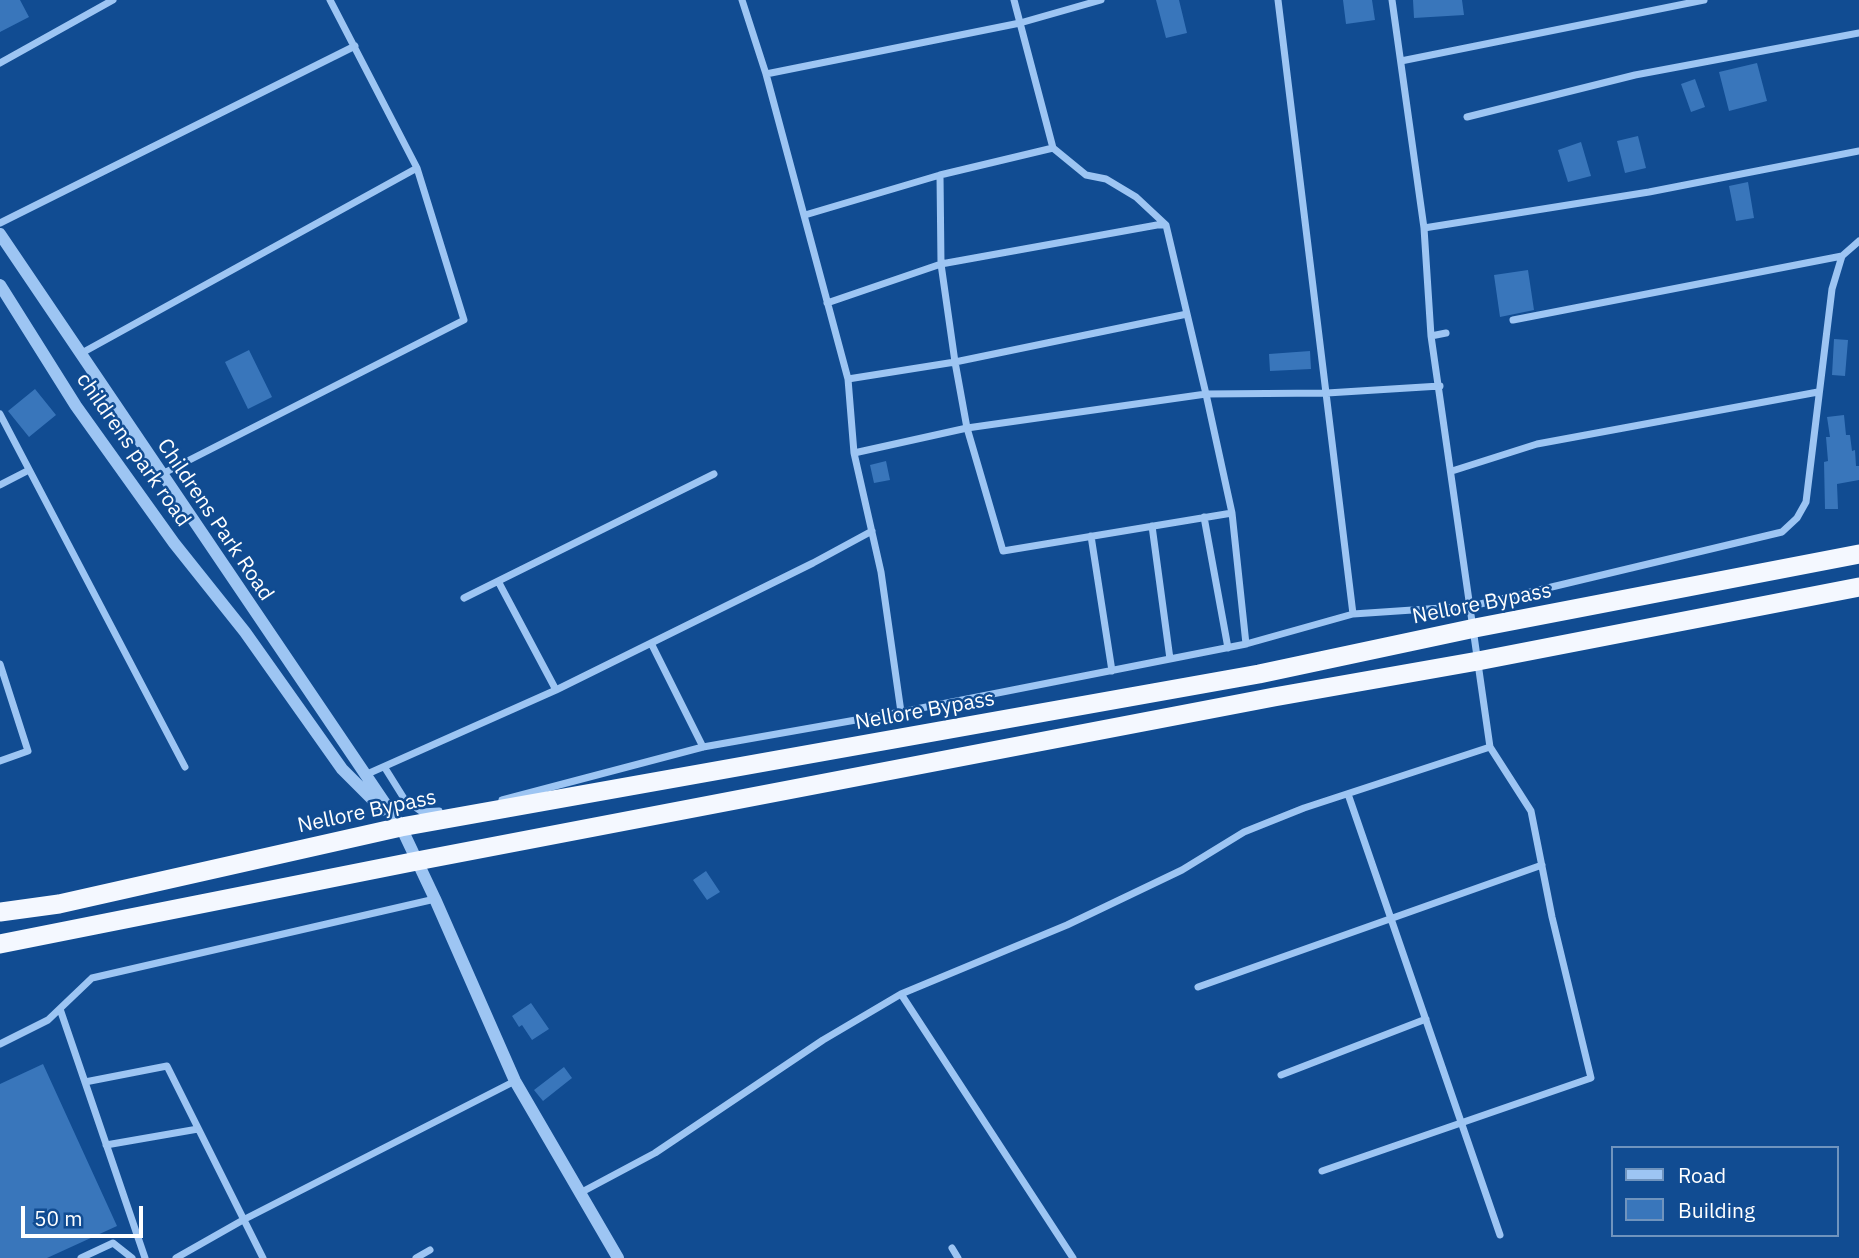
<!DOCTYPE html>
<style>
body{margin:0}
#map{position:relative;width:1859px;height:1258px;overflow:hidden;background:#114c92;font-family:"IBM Plex Sans",sans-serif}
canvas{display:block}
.legend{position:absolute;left:1611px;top:1146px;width:228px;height:91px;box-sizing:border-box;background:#114c92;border:2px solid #7094be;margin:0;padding:9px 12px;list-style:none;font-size:21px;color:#fff}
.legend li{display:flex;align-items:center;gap:14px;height:35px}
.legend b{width:35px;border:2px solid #7094be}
.scale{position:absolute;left:21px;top:1206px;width:122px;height:32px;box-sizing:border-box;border:4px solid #fff;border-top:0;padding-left:9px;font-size:21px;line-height:24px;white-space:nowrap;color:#fff;-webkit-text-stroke:5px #114c92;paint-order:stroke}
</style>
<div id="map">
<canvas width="1859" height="1258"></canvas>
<ul class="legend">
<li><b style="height:9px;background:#9dc5f3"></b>Road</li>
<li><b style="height:19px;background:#3976bb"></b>Building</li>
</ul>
<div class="scale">50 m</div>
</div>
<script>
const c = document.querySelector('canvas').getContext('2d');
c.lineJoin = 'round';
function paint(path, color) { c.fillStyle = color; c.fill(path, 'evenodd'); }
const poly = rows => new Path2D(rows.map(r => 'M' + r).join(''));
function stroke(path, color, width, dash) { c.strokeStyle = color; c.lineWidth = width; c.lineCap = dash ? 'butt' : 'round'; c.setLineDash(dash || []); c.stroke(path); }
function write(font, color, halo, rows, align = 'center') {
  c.font = font + ' "IBM Plex Sans",sans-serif'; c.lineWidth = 5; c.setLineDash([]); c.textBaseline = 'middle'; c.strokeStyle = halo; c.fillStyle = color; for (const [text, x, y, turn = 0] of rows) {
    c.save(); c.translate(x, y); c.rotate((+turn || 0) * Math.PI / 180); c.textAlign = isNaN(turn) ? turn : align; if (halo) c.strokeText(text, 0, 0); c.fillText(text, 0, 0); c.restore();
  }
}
paint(poly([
 [0,0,20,0,29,17,0,32],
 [1156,0,1179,0,1187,33,1166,38],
 [1343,0,1372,0,1375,20,1346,24],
 [1413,0,1462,0,1464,15,1414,18],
 [1757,63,1767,101,1729,111,1719,72],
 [1695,79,1705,107,1691,112,1681,84],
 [1638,136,1646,168,1625,173,1617,141],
 [1581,142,1591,176,1568,182,1558,150],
 [1748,182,1754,218,1736,221,1729,186],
 [1528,270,1534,310,1500,317,1494,275],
 [1834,339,1848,340,1845,376,1832,375],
 [249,350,272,397,248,409,225,362],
 [1310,351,1311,369,1270,371,1269,354],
 [35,389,56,415,29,437,8,411],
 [1844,415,1846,435,1850,435,1852,451,1855,450,1856,466,1859,466,1859,480,1837,484,1838,509,1825,509,1824,462,1828,461,1826,437,1830,437,1827,417],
 [886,461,890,480,874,483,870,465],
 [706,871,720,892,707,900,693,880],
 [531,1003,549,1029,532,1040,522,1025,519,1027,512,1016],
 [43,1064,117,1226,47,1258,0,1258,0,1084],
 [564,1067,572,1078,543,1101,534,1090]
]), '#3976bb');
stroke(poly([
 [742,0,766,74,848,379,854,453,881,572,901,712],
 [1014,0,1053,148,1086,175,1106,179,1136,197,1166,225,1206,394,1327,393,1440,386],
 [1278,0,1353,614],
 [1401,61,1704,0],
 [0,63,113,0],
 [766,74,1020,23,1101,0],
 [1467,117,1635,75,1859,33],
 [940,175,941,264,955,362,967,428,1003,551,1232,513],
 [805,215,940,175,1053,148],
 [0,223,355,46],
 [1424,228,1649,192,1859,151],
 [827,303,941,264,1157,225,1165,225],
 [1513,320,1842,256],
 [1431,336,1446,333],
 [80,354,417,168,330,0],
 [848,379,955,362,1187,314],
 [0,414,185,767],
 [854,453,967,428,1206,394,1232,513,1246,644],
 [1452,471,1537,444,1818,392],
 [162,474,464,320,417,168],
 [0,485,29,470],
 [1204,517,1228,648],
 [1152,526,1170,659],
 [1091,536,1112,671],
 [498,581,556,690],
 [464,598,714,474],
 [651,643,703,747],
 [0,664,28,751,0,761],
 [385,768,405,800,422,812,439,811],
 [365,775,556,690,813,563,872,531],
 [1348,794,1500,1235],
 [502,800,703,747,901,712,1246,644,1353,614,1472,606,1782,532,1797,518,1806,502,1832,289,1842,256,1859,241],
 [1198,987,1542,865],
 [901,994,1073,1258],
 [60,1009,145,1258],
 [0,1044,48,1020,92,978,435,899],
 [1281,1075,1426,1019],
 [85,1082,167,1066,263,1258],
 [106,1145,198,1129],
 [1322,1171,1591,1078,1552,917,1531,811,1490,747,1431,336,1424,228,1392,0],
 [580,1193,655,1153,823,1040,901,994,1067,925,1182,870,1244,832,1304,808,1490,747],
 [952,1248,958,1258],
 [81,1258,113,1243,132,1258],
 [176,1258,243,1220,515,1081],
 [416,1258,430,1250]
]), '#9dc5f3', 7);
stroke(poly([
 [0,234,401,827,435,899,515,1081,618,1258],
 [0,285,76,406,174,543,245,632,342,769,383,810]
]), '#9dc5f3', 12);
stroke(poly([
 [0,912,59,904,401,827,1259,674,1475,628,1859,554],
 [0,944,417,861,1274,697,1478,661,1859,587]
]), '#f4f8ff', 19);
write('21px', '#fff', '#114c92', [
 ["childrens park road",133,450,55],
 ["Childrens Park Road",215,520,56],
 ["Nellore Bypass",1482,604,-11],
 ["Nellore Bypass",925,711,-10],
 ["Nellore Bypass",367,812,-12]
]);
</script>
